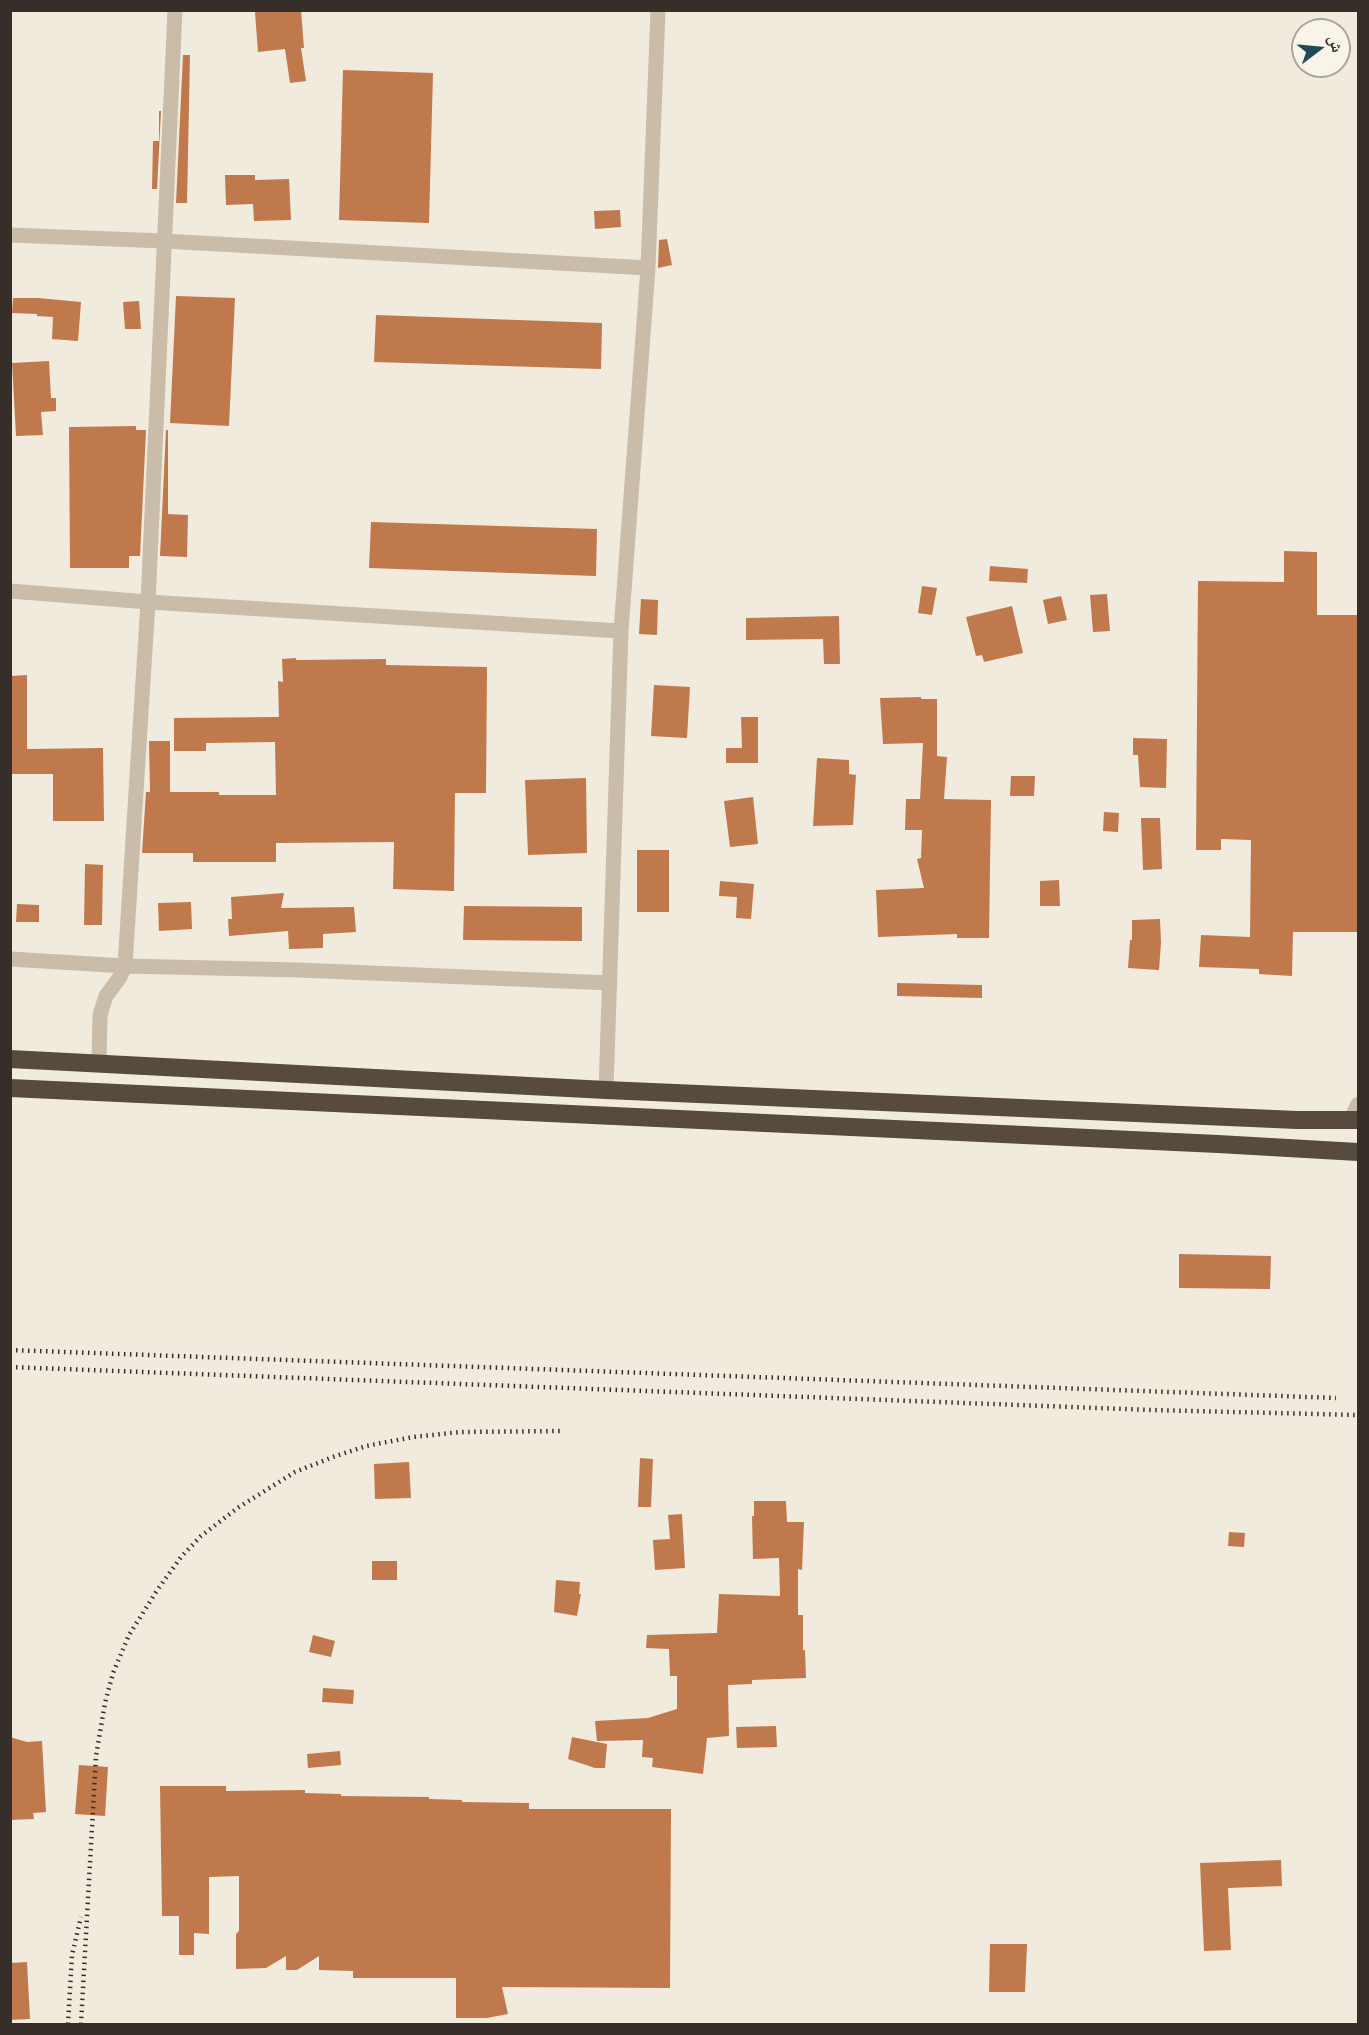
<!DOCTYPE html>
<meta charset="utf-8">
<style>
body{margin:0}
#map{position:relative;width:1369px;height:2035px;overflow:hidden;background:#f1ebdd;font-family:Ubuntu,"Noto Naskh Arabic",sans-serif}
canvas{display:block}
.frame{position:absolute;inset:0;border:12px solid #362f29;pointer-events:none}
.north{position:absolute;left:1291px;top:18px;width:60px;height:60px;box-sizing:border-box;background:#f9f4e9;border:2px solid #aba59c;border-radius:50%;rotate:74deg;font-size:16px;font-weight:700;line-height:24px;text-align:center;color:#362f29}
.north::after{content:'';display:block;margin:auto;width:21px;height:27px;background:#204b56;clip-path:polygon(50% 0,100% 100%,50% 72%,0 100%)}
</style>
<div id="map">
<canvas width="1369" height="2035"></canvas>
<div class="frame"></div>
<div class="north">ش</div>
</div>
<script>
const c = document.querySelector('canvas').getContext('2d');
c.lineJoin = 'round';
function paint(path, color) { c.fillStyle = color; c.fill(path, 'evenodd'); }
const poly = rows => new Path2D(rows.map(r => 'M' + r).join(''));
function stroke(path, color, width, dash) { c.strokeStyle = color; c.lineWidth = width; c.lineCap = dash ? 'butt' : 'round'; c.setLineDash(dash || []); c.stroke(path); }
paint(poly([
 [270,10,301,10,304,48,301,48,306,81,290,83,285,49,258,52,255,12],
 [183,55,190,55,187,203,176,203],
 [343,70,433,73,429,223,339,220],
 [159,111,161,111,157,189,152,189,153,141,159,141],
 [225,175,255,175,255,180,289,179,291,220,254,221,253,204,226,205],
 [620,210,621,227,595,229,594,211],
 [667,239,672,265,658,268,659,240],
 [176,296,235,298,229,426,170,423],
 [13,298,38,298,81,302,78,341,52,339,53,317,37,316,37,314,12,313],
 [139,301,141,329,125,329,123,302],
 [376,315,602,323,601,369,374,362],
 [49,361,51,398,56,398,56,411,41,412,43,435,16,436,12,363],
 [136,426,136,430,146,430,140,556,129,556,129,568,70,568,69,427],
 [166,430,168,430,168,514,188,515,187,557,160,556],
 [371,522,597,529,596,576,369,568],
 [1284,551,1317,552,1317,615,1359,615,1359,932,1293,932,1292,976,1259,974,1259,969,1199,967,1201,935,1250,937,1251,840,1221,839,1221,850,1196,850,1198,581,1284,582],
 [990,566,1028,569,1027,583,989,581],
 [922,586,937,588,932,615,918,613],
 [1107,594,1110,631,1093,632,1090,595],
 [1061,596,1067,620,1048,624,1043,600],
 [641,599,658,600,657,635,639,634],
 [1012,606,1023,653,984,662,982,655,976,656,966,617],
 [839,616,840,664,824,664,823,639,746,640,746,618],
 [296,658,296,660,386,659,386,665,487,667,486,793,455,793,454,891,393,889,394,842,276,843,276,862,193,862,193,853,142,853,146,792,150,792,149,741,170,741,170,792,219,792,219,795,276,795,275,742,206,743,206,751,174,751,174,718,279,717,278,681,283,682,282,659],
 [27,675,27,749,103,748,104,821,53,821,53,774,10,774,10,676],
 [654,685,690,687,687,738,651,736],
 [921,697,921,699,937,699,937,756,947,757,944,799,991,800,989,938,957,938,957,934,878,937,876,890,924,888,917,859,921,858,922,830,905,830,906,799,920,799,923,743,883,744,880,698],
 [741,717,758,717,758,763,726,763,726,748,742,748],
 [1133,738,1167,739,1166,788,1140,787,1138,755,1133,755],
 [817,758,849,760,849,774,856,775,853,825,813,826],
 [1011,776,1035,776,1034,796,1010,796],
 [586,778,587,853,528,855,525,780],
 [753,797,758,844,730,847,724,801],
 [1104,812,1119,813,1118,832,1103,831],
 [1141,818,1160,818,1162,869,1143,870],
 [637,850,669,850,669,912,637,912],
 [85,864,103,865,102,925,84,925],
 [1059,880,1060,906,1040,906,1040,881],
 [720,881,754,884,751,919,736,918,737,897,719,896],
 [284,893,281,908,354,907,356,932,323,934,323,948,289,949,288,931,229,936,228,919,232,919,231,897],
 [191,902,192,929,159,931,158,903],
 [17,904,39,905,39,922,16,922],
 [464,906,582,907,582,941,463,940],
 [1160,919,1161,943,1159,970,1128,968,1130,940,1132,940,1132,920],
 [897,983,982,985,982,998,897,996],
 [1179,1254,1271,1256,1270,1289,1179,1288],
 [640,1458,653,1459,651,1507,638,1507],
 [409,1462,411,1498,375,1499,374,1464],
 [754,1501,786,1501,787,1522,804,1522,802,1570,798,1569,798,1615,803,1615,803,1650,805,1650,806,1678,752,1680,752,1684,728,1685,729,1736,707,1738,703,1774,652,1767,653,1758,642,1757,643,1740,597,1741,595,1721,648,1718,677,1709,677,1676,670,1676,669,1649,646,1648,647,1635,717,1633,719,1594,780,1596,779,1558,753,1559,752,1516,754,1516],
 [682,1514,685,1568,655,1570,653,1540,670,1539,668,1515],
 [1229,1532,1245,1533,1244,1547,1228,1546],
 [372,1561,397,1561,397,1580,372,1580],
 [556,1580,580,1582,579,1594,581,1594,577,1616,554,1612],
 [313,1635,335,1641,331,1657,309,1652],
 [323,1688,354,1690,353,1704,322,1702],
 [776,1726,777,1747,737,1748,736,1727],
 [10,1737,27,1742,42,1741,46,1812,33,1813,34,1819,10,1820],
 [572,1737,607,1744,605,1768,595,1768,568,1759],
 [340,1751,341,1765,308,1768,307,1754],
 [79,1765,108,1767,105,1816,75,1814],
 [160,1786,226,1786,226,1791,305,1790,305,1793,341,1794,341,1796,429,1797,429,1799,462,1800,462,1802,529,1803,529,1809,671,1809,670,1988,502,1987,508,2014,487,2018,456,2018,456,1978,353,1978,353,1971,319,1970,319,1956,297,1970,286,1970,286,1956,266,1968,236,1969,236,1934,239,1931,239,1876,209,1877,209,1934,194,1933,194,1955,179,1955,179,1916,162,1916],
 [1281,1860,1282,1886,1228,1888,1231,1950,1204,1951,1200,1863],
 [990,1944,1027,1944,1025,1992,989,1992],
 [27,1962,30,2019,10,2020,10,1963]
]), '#c0794c');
stroke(poly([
 [10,235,164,241,648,268],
 [10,591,148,602,621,631],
 [10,959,125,966,299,970,610,983],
 [99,1063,100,1015,106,996,120,977,125,966,148,602,175,10],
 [606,1090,621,631,648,268,658,10],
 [1350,1120,1358,1104]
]), '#c9bca9', 15);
stroke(poly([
 [10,1059,606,1090,1297,1120,1358,1120],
 [10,1088,1218,1144,1358,1152]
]), '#574b40', 18);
stroke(poly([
 [10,1350,1336,1398],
 [10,1367,1151,1410,1358,1415],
 [68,2024,72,1955,81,1917],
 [81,2024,96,1756,105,1703,113,1673,129,1635,158,1589,181,1557,201,1536,239,1507,295,1472,333,1457,366,1446,413,1437,460,1432,562,1431]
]), '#362f29', 4.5, [1.5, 4.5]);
</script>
